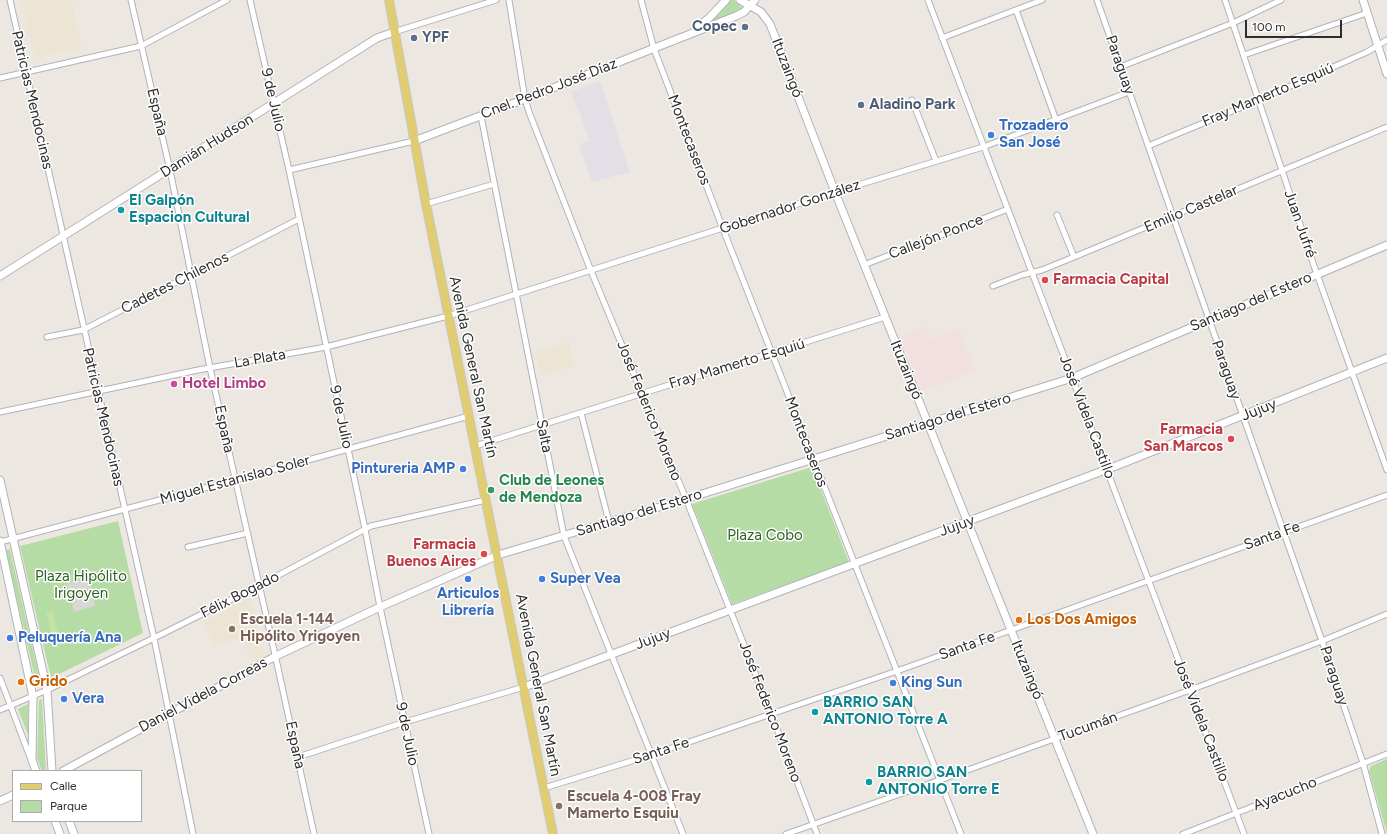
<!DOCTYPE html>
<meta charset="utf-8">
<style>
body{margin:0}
#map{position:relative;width:1387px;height:834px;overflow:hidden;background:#ece8e1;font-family:Figtree,sans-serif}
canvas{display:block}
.legend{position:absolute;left:12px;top:770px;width:130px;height:52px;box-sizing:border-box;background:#fff;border:1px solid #ababab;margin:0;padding:5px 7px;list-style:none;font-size:12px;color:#2d2d2d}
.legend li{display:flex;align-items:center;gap:8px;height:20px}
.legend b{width:20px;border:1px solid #ababab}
.scale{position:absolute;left:1245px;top:20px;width:97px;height:18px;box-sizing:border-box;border:2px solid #2d2d2d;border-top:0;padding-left:5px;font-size:12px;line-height:14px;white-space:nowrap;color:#2d2d2d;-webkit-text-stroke:3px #fff;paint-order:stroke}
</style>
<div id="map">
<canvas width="1387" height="834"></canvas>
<ul class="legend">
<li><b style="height:5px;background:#e1cc72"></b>Calle</li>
<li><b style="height:11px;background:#b5dca4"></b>Parque</li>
</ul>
<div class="scale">100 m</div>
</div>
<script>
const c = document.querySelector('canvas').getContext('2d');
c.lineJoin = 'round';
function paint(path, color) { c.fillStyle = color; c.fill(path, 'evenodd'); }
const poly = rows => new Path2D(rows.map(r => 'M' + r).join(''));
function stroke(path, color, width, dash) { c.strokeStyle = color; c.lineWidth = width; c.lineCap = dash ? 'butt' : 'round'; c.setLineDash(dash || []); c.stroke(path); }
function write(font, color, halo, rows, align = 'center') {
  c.font = font + ' Figtree,sans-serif'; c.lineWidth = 3; c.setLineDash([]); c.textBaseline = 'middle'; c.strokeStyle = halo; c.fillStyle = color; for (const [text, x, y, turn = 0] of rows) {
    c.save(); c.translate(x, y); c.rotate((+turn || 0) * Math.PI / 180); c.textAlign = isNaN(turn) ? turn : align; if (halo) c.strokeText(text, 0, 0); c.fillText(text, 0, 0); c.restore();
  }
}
paint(poly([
 [600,81,630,172,592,182,579,145,589,141,580,114,570,92]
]), '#e2e0e6');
paint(poly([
 [20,0,71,0,82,48,39,57,33,52],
 [569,343,575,366,541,375,535,352],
 [250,598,265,657,250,660,244,637,214,645,203,622]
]), '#ece5d3');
paint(poly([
 [925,327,930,339,958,328,975,370,923,391,900,337]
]), '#f2e0e0');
paint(poly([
 [730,0,734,0,742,8,737,12,701,28,717,14],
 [812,467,849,562,732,604,692,504],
 [118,521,143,633,51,678,20,546],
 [10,549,40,681,36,683,6,550],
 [42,699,46,771,42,771,37,758,39,700],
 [28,704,28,735,18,709],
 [1387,759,1387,834,1369,771,1371,766]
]), '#b5dca4');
paint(poly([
 [54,611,55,624,60,639,58,648,54,643,46,612]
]), '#c4e2a2');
paint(poly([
 [88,578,95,606,74,612,67,584]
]), '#d9d7d3');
const street = poly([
 [10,0,154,638,193,834],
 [131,0,170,170,210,368,278,668,314,834],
 [250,0,289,170,365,529,380,607,429,834],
 [509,0,525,99,529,112,591,271,686,499,771,713,817,834],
 [641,0,654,49,723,229,961,834],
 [928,0,1076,388,1244,834],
 [1097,0,1322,641,1363,763,1382,834],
 [1225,0,1313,263,1387,470],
 [1016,10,1056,120],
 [394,32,496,0],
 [942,38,1042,0],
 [1244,55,1367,13],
 [1120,67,1233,23,1281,0],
 [0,78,141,46,227,0],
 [912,100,936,161],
 [481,116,564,536,683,834],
 [1148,146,1259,100,1367,52,1387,40],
 [289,170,414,141],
 [426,204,494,184],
 [1057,215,1074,257],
 [864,265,1008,209],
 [993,286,1022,275,1042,270,1074,257,1387,127],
 [47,337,83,330,299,219],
 [0,412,198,370,326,347,448,316,835,192,983,147,1129,92],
 [581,413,609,522],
 [475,446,885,317],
 [0,542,235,480,469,416],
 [188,547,248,533],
 [0,678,30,757],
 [0,710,47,690,154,638,260,585,371,526,486,500],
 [298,757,405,722,524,687],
 [544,788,651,755,897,671,1387,495],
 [786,834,940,780,1190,690,1322,641,1387,614],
 [1183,834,1387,754]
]);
const secondary = poly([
 [740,0,761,12,770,24,835,192,1093,834],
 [1363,0,1387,74],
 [695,29,709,18,726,0],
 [414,141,525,99,736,16,744,12,755,0],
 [0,276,377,38,394,32],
 [0,480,47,690,52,771],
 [0,541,33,697,32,760,36,771],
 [524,687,1116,466,1387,358],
 [63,771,276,656,380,607,498,555,686,499,1072,378,1387,245],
 [0,801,13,795],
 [55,821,60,834],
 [69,821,74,834]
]);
const primary = poly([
 [389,0,426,204,553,834]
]);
stroke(street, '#b1b2bb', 7);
stroke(secondary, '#b1b2bb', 9);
stroke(primary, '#c8c8c8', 10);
stroke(street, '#fff', 5);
stroke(secondary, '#fff', 7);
stroke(primary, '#e1cc72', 8);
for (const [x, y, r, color] of [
 [745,27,4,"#5c6f8a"],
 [414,38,4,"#5c6f8a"],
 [861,105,4,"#5c6f8a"],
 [991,135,4,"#3f7fe0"],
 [121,210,4,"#0f9aa8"],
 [1045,280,4,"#e0444e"],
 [174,384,4,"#d1479c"],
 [1231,439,4,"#e0444e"],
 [463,469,4,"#3f7fe0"],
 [491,490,4,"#2e9e5b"],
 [484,554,4,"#e0444e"],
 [468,579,4,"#3f7fe0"],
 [542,579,4,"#3f7fe0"],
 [1019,620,4,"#e8710a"],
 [232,629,4,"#8d6e63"],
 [10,638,4,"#3f7fe0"],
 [21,682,4,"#e8710a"],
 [893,683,4,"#3f7fe0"],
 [64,699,4,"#3f7fe0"],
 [815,712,4,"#0f9aa8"],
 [869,782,4,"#0f9aa8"],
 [559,806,4,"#8d6e63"]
]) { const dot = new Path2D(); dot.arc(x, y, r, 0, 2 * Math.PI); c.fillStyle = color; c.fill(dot); stroke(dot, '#fff', 1.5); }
write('bold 15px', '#4e5e75', '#fff', [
 ["Copec",737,27,"right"],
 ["YPF",422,38],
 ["Aladino Park",869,105]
], 'left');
write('15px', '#2d2d2d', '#fff', [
 ["Paraguay",1120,65,71],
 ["Ituzaingó",787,68,69],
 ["Cnel. Pedro José Díaz",549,89,-21],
 ["Fray Mamerto Esquiú",1268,95,-23],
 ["Patricias Mendocinas",32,100,77],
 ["9 de Julio",273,100,77],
 ["España",157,112,77],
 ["Montecaseros",689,140,69],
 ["Damián Hudson",207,146,-32],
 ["Gobernador González",790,207,-18],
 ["Emilio Castelar",1191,209,-23],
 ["Juan Jufré",1300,224,71],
 ["Callejón Ponce",936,237,-21],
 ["Cadetes Chilenos",175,283,-27],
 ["Santiago del Estero",1251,302,-23],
 ["La Plata",260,359,-10],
 ["Fray Mamerto Esquiú",737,364,-17],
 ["Avenida General San Martín",473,367,78],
 ["Ituzaingó",906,370,68],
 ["Paraguay",1226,370,71],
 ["Jujuy",1259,410,-22],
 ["José Federico Moreno",649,411,68],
 ["Patricias Mendocinas",103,417,77],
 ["9 de Julio",341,417,78],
 ["Santiago del Estero",948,417,-17],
 ["José Videla Castillo",1087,417,69],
 ["España",224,429,78],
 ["Salta",544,436,79],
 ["Montecaseros",806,442,69],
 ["Miguel Estanislao Soler",235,480,-15],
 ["Santiago del Estero",639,513,-17],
 ["Jujuy",957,526,-20],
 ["Santa Fe",1272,536,-20],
 ["Félix Bogado",240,595,-27],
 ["Jujuy",653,639,-21],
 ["Santa Fe",967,646,-20],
 ["Ituzaingó",1027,670,68],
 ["Paraguay",1334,676,72],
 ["Avenida General San Martín",538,685,79],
 ["Daniel Videla Correas",203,695,-28],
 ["José Federico Moreno",770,712,69],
 ["José Videla Castillo",1201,720,69],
 ["Tucumán",1088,727,-20],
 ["9 de Julio",407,734,78],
 ["España",295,745,78],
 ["Santa Fe",661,751,-18],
 ["Ayacucho",1285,794,-22]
]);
write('bold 15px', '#366cbe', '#fff', [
 ["Trozadero",999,126],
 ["San José",999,143],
 ["Pintureria AMP",455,469,"right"],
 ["Super Vea",550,579],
 ["Articulos",468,594,"center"],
 ["Librería",468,611,"center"],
 ["Peluquería Ana",18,638],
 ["King Sun",901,683],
 ["Vera",72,699]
], 'left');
write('bold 15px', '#0d838f', '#fff', [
 ["El Galpón",129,201],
 ["Espacion Cultural",129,218],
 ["BARRIO SAN",823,703],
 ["ANTONIO Torre A",823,720],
 ["BARRIO SAN",877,773],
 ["ANTONIO Torre E",877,790]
], 'left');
write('bold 15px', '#be3a42', '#fff', [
 ["Farmacia Capital",1053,280,"left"],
 ["Farmacia",1223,430],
 ["San Marcos",1223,447],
 ["Farmacia",476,545],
 ["Buenos Aires",476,562]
], 'right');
write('bold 15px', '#b23c85', '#fff', [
 ["Hotel Limbo",182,384]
], 'left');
write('bold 15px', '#27864d', '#fff', [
 ["Club de Leones",499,481],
 ["de Mendoza",499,498]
], 'left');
write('15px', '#2e6224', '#fff', [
 ["Plaza Cobo",765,536],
 ["Plaza Hipólito",81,577],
 ["Irigoyen",81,594]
]);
write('bold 15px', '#785e54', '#fff', [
 ["Escuela 1-144",240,620],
 ["Hipólito Yrigoyen",240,637],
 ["Escuela 4-008 Fray",567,797],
 ["Mamerto Esquiu",567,814]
], 'left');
write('bold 15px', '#c56008', '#fff', [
 ["Los Dos Amigos",1027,620],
 ["Grido",29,682]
], 'left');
</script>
